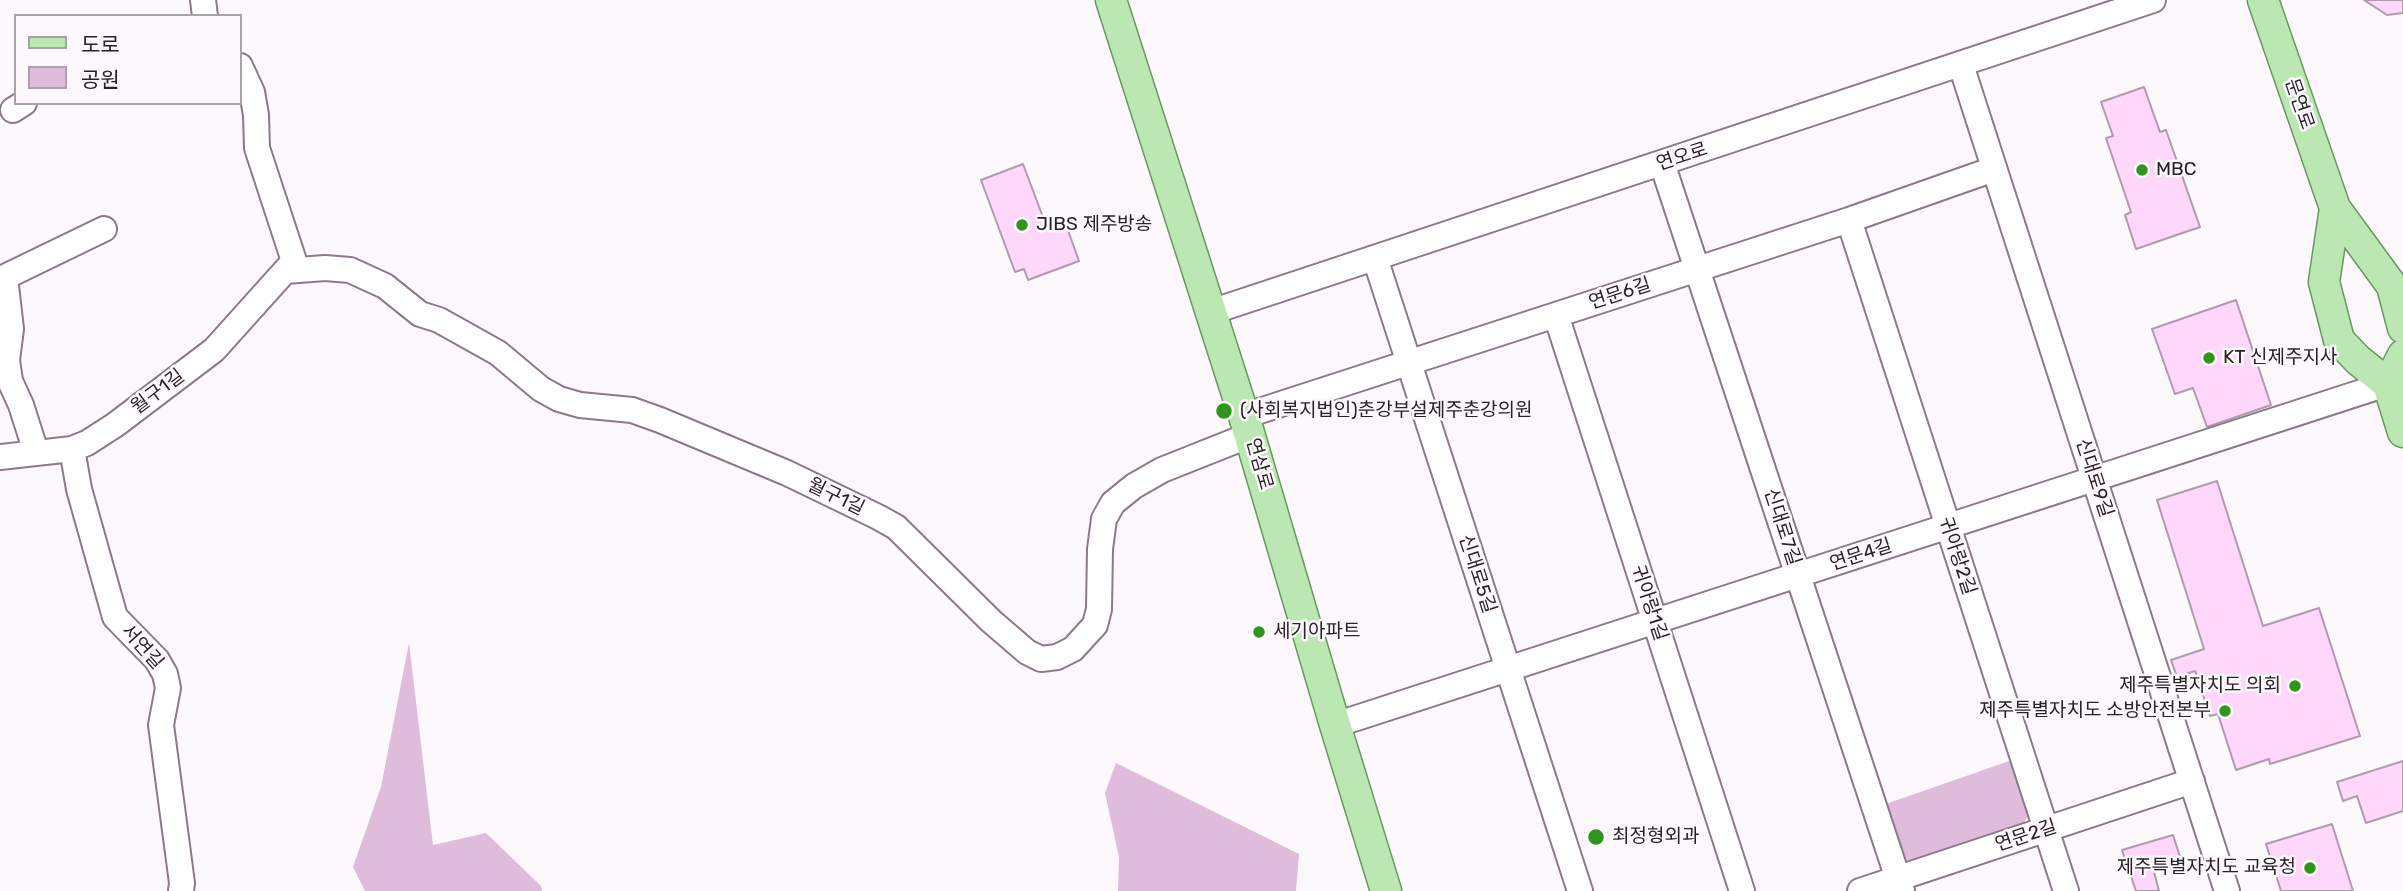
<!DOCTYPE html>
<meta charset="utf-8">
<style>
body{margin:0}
#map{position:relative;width:2403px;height:891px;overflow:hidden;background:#fdf8fc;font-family:Rubik,"Noto Sans KR",sans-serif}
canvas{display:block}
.legend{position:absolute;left:14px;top:14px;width:228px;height:91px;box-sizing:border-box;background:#fdf8fc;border:2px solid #a9a2a8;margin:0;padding:9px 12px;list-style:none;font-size:21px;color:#2a2229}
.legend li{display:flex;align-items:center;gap:14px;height:35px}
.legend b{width:35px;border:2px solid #a9a2a8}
</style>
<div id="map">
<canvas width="2403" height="891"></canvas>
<ul class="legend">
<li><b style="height:9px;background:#bbe7b3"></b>도로</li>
<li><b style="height:19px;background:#dfbbdc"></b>공원</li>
</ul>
</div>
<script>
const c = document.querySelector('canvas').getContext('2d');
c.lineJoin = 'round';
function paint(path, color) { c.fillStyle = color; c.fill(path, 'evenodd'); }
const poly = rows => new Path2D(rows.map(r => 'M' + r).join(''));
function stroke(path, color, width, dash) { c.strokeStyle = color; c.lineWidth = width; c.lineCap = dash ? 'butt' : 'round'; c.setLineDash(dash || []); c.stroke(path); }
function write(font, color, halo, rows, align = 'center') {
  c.font = font + ' Rubik,"Noto Sans KR",sans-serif'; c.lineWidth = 5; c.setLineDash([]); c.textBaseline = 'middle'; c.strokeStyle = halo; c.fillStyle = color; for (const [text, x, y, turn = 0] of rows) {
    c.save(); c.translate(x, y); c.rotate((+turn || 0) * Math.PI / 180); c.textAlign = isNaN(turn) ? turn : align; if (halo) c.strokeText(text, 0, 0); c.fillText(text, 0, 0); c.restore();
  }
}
paint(poly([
 [409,643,433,845,486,833,541,886,542,891,365,891,353,867,381,787],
 [2012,760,2030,814,2020,828,1916,863,1902,858,1883,805],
 [1116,763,1299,854,1296,891,1118,891,1119,857,1105,793]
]), '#dfbbdc');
const building = poly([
 [2364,0,2403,0,2403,13,2387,15,2364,0],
 [2144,87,2160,132,2166,130,2200,227,2136,249,2125,215,2131,212,2106,138,2113,136,2101,102,2144,87],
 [1023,164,1047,228,1065,222,1079,261,1028,280,1024,269,1015,272,981,180,1023,164],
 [2236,300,2271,405,2207,427,2193,388,2175,394,2152,329,2236,300],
 [2217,481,2263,626,2319,608,2360,736,2270,764,2269,759,2236,770,2218,714,2210,716,2195,671,2177,677,2171,660,2204,649,2157,500,2217,481],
 [2403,761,2403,811,2366,823,2357,796,2343,801,2337,782,2403,761],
 [2332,824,2353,891,2281,891,2266,844,2332,824],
 [2173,835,2182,863,2154,872,2159,891,2136,891,2122,850,2173,835]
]);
paint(building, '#ffd7fb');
stroke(building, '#af9bad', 2);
const minor = poly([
 [203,0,205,16],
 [1961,65,2227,891],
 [13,110,24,103],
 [1662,163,1902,891],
 [1849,220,2066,891],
 [1375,258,1580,891],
 [285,271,325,268,350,270,385,286,420,314,439,320,498,353,541,389,559,399,580,405,632,410,660,420,787,473,878,517,896,527,991,621,1027,652,1041,659,1057,657,1073,649,1095,625,1099,609,1100,549,1104,519,1113,503,1134,486,1162,470,1250,435],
 [1211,312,2153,0],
 [1556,315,1742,891],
 [1244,416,1849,220,1994,169],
 [72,449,79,489,115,617,157,660,165,674,168,688,161,725,182,883,181,891],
 [36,452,21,405,10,381,7,360,11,329,5,277,104,229],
 [0,457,72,449,87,443,115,425,214,350,294,261,257,148,256,115,252,92,240,66],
 [1335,725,2402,379],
 [1860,891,2192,781]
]);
const major = poly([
 [1111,0,1244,416,1335,725,1386,891],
 [2263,0,2335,208,2392,286,2403,328],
 [2335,208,2324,282,2339,340,2358,360,2388,384,2403,432],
 [2388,384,2403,355]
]);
stroke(minor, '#8c798a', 28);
stroke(major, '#6a9862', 33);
stroke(minor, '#fff', 24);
stroke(major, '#bbe7b3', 30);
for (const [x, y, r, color] of [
 [2142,170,7,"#2e961c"],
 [1022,225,7,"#2e961c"],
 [2209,358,7,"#2e961c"],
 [1224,411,9,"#2e961c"],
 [1259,632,7,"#2e961c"],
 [2295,686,7,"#2e961c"],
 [2225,711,7,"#2e961c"],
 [1596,837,9,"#2e961c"],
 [2310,868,7,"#2e961c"]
]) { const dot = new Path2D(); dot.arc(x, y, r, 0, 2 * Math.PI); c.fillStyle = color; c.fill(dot); stroke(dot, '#fdf8fc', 2.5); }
write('19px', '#2a2229', '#fdf8fc', [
 ["문연로",2299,104,71],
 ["연오로",1682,157,-18],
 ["연문6길",1620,294,-18],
 ["월구1길",158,392,-37],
 ["연삼로",1259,464,74],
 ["신대로9길",2094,478,72],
 ["월구1길",836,497,26],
 ["신대로7길",1782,527,72],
 ["연문4길",1861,555,-18],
 ["귀아랑2길",1957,556,72],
 ["신대로5길",1477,574,72],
 ["귀아랑1길",1649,603,72],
 ["서연길",142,647,48],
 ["연문2길",2026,836,-18]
]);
write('19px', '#2a2229', '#fdf8fc', [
 ["MBC",2156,170],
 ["JIBS 제주방송",1036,225],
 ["KT 신제주지사",2223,358],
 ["(사회복지법인)춘강부설제주춘강의원",1240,411],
 ["세기아파트",1273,632],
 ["제주특별자치도 의회",2281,686,"right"],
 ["제주특별자치도 소방안전본부",2211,711,"right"],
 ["최정형외과",1612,837],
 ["제주특별자치도 교육청",2296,868,"right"]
], 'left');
</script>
